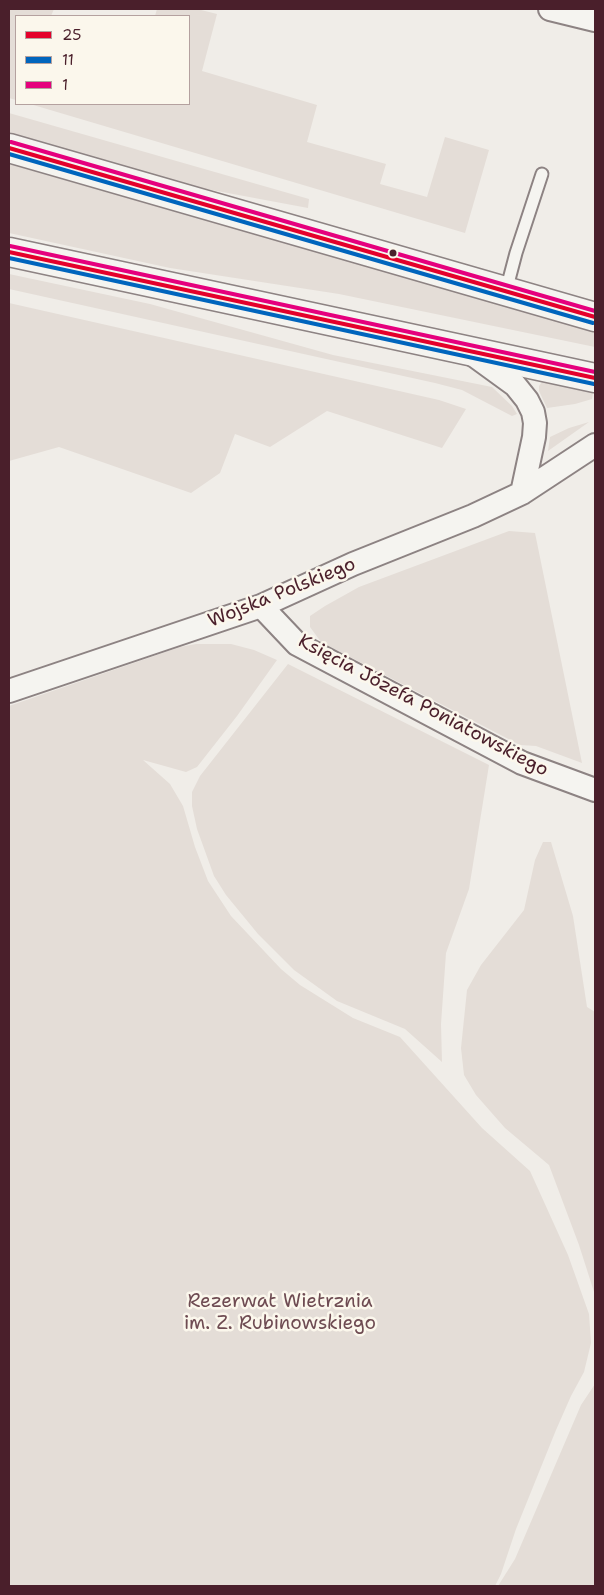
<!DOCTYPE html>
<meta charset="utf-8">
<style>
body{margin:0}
#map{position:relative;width:604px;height:1595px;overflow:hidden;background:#f0ede8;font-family:"Shantell Sans",sans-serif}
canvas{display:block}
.frame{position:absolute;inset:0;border:10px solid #4a1f2b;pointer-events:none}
.legend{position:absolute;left:15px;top:15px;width:175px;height:90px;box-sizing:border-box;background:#fbf7ec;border:1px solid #b4a19f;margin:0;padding:6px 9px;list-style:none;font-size:15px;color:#4a1f2b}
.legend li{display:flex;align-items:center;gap:10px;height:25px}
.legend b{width:25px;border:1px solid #b4a19f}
</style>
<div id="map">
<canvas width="604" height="1595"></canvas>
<div class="frame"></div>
<ul class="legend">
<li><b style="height:6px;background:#e4002b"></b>25</li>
<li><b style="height:6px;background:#0065bd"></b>11</li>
<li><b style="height:6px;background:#e5007d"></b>1</li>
</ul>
</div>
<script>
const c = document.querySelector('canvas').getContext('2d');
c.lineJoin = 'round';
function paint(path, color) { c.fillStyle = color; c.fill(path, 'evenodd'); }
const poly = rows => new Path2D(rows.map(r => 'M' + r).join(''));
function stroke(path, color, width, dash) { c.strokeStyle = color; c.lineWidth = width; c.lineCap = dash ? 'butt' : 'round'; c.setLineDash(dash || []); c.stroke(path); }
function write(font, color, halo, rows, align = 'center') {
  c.font = font + ' "Shantell Sans",sans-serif'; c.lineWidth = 5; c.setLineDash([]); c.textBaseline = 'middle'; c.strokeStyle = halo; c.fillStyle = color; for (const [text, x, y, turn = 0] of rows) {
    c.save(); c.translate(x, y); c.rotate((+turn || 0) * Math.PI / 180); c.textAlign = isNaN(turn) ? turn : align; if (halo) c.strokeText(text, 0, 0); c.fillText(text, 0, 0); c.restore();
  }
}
paint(poly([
 [9,9,54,9,51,16,16,16,16,100,9,98],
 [157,9,197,9,217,14,202,71,317,105,307,142,386,164,380,184,427,197,445,137,489,150,465,233,30,104,189,104,189,16,155,16],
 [9,113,309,199,308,208,201,188,9,133],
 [9,164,595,332,595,347,339,294,170,268,9,233],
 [9,274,150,304,333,355,492,387,512,406,517,414,512,416,462,390,435,383,9,289],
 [9,303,439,400,466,409,442,448,327,411,270,447,235,434,220,473,191,493,59,447,9,461],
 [542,382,593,393,592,399,575,404,547,408,539,391,539,386],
 [589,422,548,451,550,437,569,428],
 [509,531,535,533,582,763,536,746,520,745,321,642,310,627,310,616,325,606,359,587],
 [196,644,231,644,254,650,277,660,237,716,197,767,186,772,143,760,170,784,183,806,195,847,208,881,231,916,281,969,300,985,353,1018,400,1037,482,1128,530,1171,568,1255,589,1314,591,1343,584,1372,571,1396,556,1430,516,1529,501,1574,495,1586,9,1586,9,706,180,647],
 [288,664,489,765,469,889,446,953,441,1024,442,1062,405,1029,337,1001,294,970,258,934,226,895,214,876,197,829,192,806,192,792,200,776],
 [543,842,551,842,573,916,587,1007,595,1012,595,1295,579,1245,549,1165,505,1128,476,1095,464,1075,461,1048,467,990,481,965,524,910,535,860],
 [595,1384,595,1586,498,1586,515,1559,581,1405]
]), '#e4ddd7');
const service = poly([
 [506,291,516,253,542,174]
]);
const minor = poly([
 [550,9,595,20],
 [471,353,515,385,527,400,533,412,535,423,534,437,522,493],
 [261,606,297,644,522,763,595,790],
 [9,691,261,606,353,564,473,516,522,493,595,445]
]);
const primary = poly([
 [9,148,595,317],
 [9,252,595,378]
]);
stroke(service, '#8d8383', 15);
stroke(minor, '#8d8383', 26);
stroke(primary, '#8d8383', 31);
stroke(service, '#f5f4f0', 11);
stroke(minor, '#f5f4f0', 22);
stroke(primary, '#f5f4f0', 28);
stroke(poly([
 [9,148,595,317],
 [9,252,595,378]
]), '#e4002b', 4);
stroke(poly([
 [9,154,593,323],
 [9,258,594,384]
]), '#0065bd', 4);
stroke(poly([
 [11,142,595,311],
 [10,246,595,372]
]), '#e5007d', 4);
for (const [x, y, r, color] of [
 [393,253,4.5,"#4a1f2b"]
]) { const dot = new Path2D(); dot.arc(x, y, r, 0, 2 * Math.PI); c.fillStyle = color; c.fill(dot); stroke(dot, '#fbf7ec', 2); }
write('19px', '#4a1f2b', '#fbf7ec', [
 ["Wojska Polskiego",282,593,-22],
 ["Księcia Józefa Poniatowskiego",423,706,28]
]);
write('19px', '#6e4b52', '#fbf7ec', [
 ["Rezerwat Wietrznia",280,1302],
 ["im. Z. Rubinowskiego",280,1324]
]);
</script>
